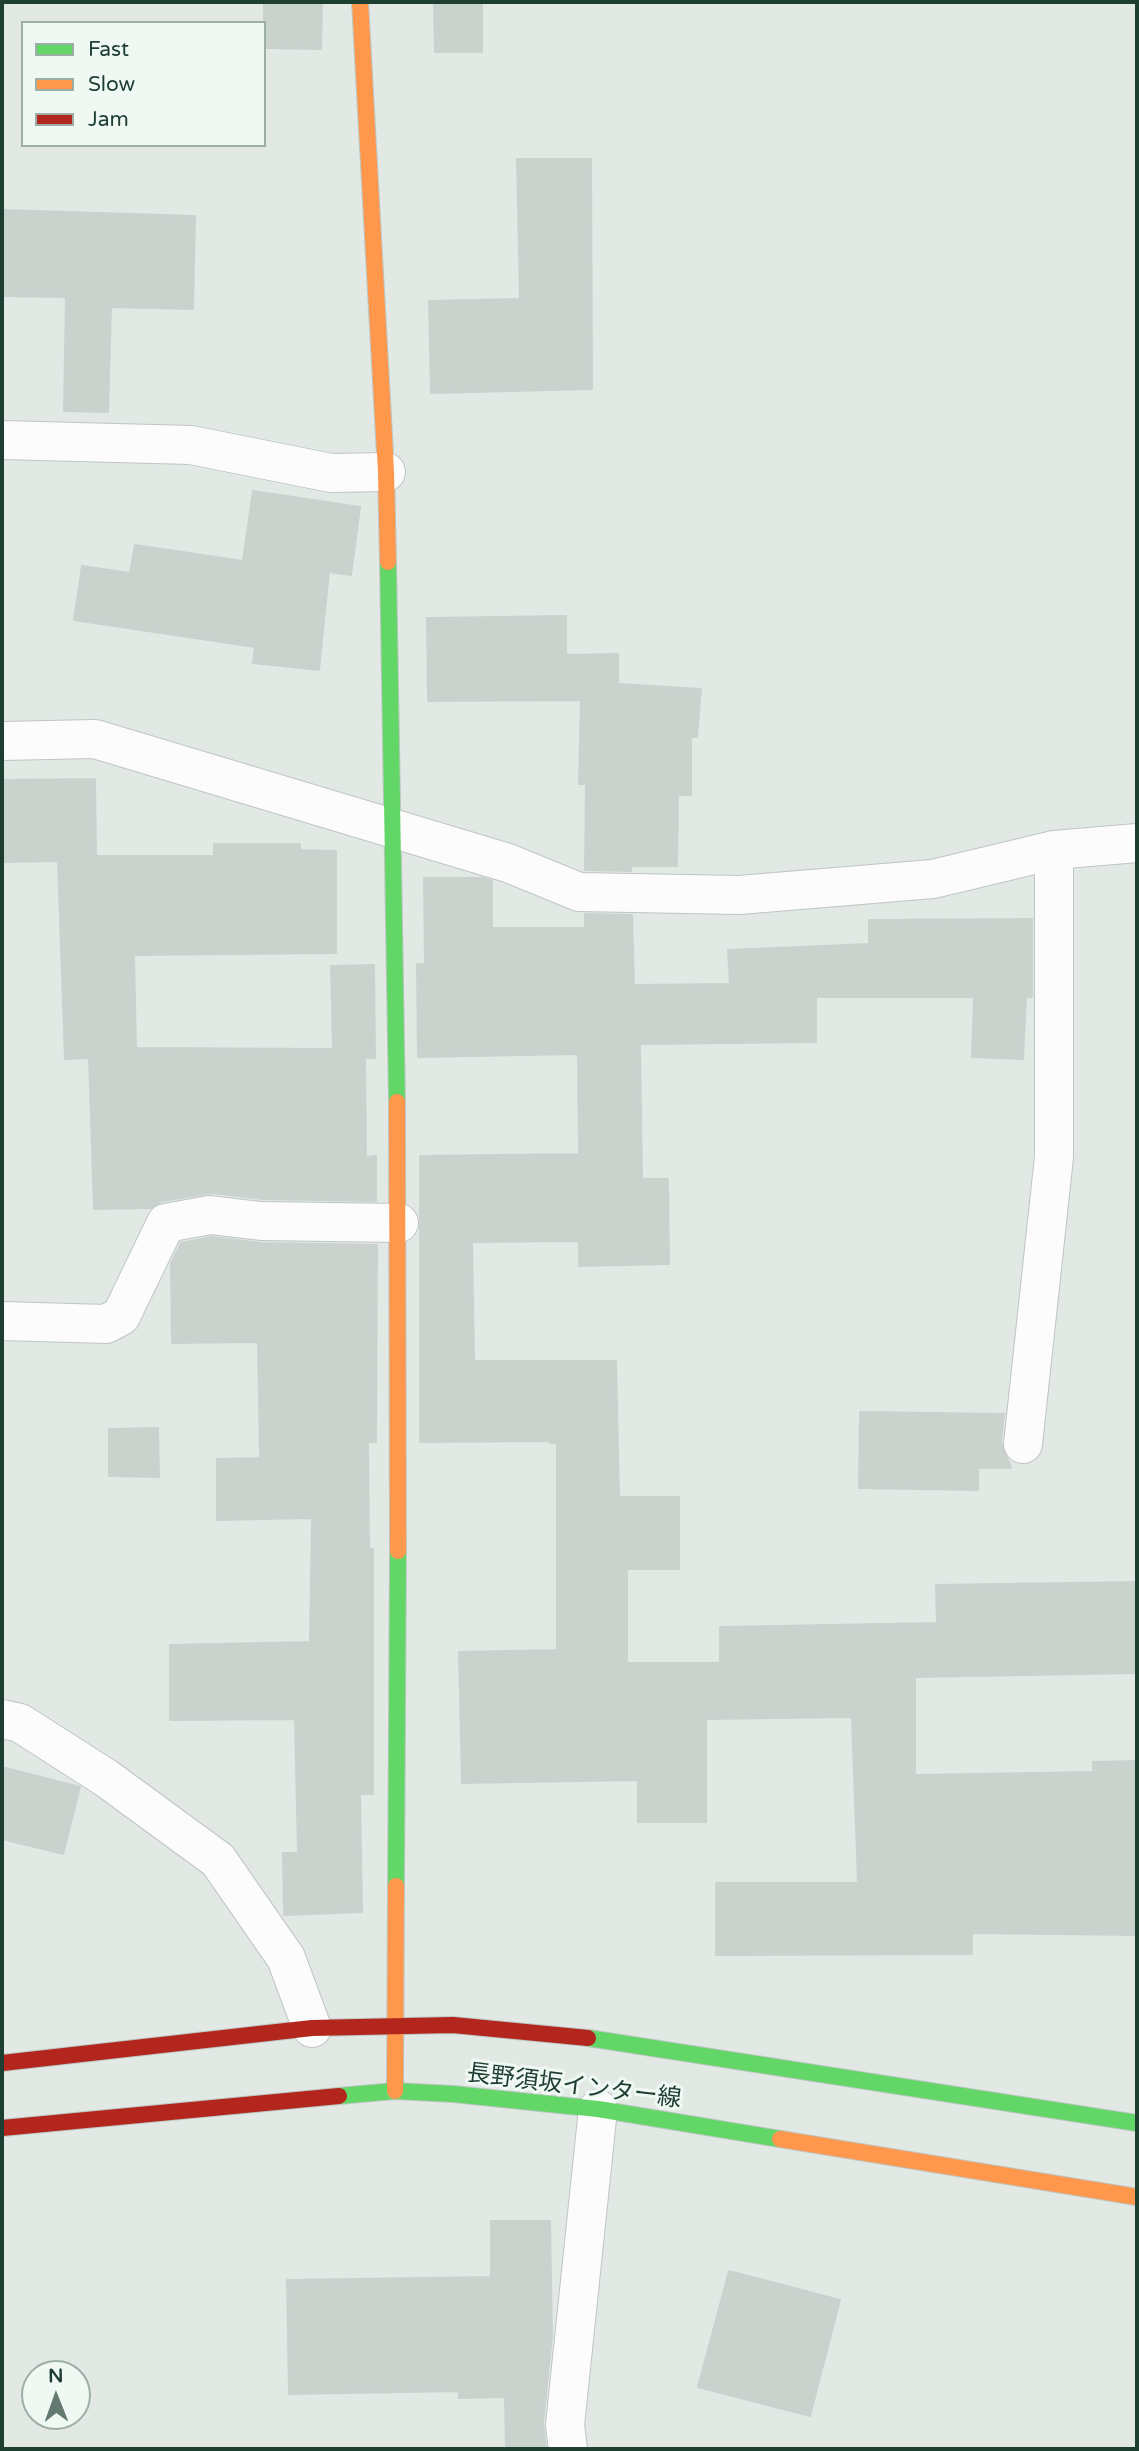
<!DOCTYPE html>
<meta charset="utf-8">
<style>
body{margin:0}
#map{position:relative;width:1139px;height:2451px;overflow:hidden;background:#e2e9e5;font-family:"Varela Round",sans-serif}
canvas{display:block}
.frame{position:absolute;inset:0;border:4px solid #1e3e32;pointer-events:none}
.legend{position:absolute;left:21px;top:21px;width:245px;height:126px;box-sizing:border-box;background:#f0f8f3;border:2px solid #9caea6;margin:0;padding:9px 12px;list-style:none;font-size:21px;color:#1e3e32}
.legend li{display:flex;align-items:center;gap:14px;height:35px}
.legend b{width:35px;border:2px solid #9caea6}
.north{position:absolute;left:21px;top:2360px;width:70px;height:70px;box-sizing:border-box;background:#f0f8f3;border:2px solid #9caea6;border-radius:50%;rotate:359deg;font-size:19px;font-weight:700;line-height:28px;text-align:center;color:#1e3e32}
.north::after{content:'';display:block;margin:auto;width:24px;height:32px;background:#637a71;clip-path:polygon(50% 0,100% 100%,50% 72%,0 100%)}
</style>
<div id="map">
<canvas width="1139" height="2451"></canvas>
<div class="frame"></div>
<ul class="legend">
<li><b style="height:9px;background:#63d668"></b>Fast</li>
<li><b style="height:9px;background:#ff974d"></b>Slow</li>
<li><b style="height:9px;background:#b3261e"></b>Jam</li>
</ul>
<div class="north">N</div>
</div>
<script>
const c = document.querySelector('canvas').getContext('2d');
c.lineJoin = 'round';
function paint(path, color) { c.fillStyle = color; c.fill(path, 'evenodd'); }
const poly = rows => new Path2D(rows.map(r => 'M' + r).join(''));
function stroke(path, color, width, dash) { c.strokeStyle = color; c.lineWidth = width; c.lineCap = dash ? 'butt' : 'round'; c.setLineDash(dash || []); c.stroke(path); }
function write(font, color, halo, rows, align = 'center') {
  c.font = font + ' "Varela Round","Noto Sans JP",sans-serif'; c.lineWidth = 6; c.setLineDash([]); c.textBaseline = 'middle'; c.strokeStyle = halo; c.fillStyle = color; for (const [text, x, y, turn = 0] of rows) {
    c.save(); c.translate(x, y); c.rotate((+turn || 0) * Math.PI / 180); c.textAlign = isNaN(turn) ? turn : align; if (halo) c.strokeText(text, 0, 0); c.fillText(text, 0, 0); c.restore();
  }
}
const building = poly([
 [264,2,322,2,321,49,264,48,264,2],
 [434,2,482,2,482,52,435,52,434,2],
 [517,159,591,159,592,389,431,393,429,301,520,299,517,159],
 [2,210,195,216,193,309,111,307,108,412,64,411,66,297,2,296,2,210],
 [253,491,360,507,351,575,329,572,319,670,253,663,255,647,74,620,82,566,130,573,135,545,243,561,253,491],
 [566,616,566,655,618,654,618,684,701,689,697,737,691,737,691,795,678,795,677,866,631,866,631,871,585,870,586,784,579,784,581,700,428,701,427,618,566,616],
 [95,779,96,856,214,856,214,844,300,844,300,850,336,851,336,953,134,955,136,1048,333,1049,331,966,374,965,375,1058,365,1058,366,1157,376,1156,376,1201,262,1199,212,1193,162,1201,151,1208,94,1209,89,1058,65,1059,58,861,2,862,2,780,95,779],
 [424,878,483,878,492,881,492,928,585,928,585,914,632,915,634,985,730,984,728,950,869,944,869,920,1032,919,1032,997,1026,997,1023,1059,972,1057,974,997,816,997,816,1042,640,1044,642,1179,668,1179,669,1264,579,1266,579,1241,472,1242,474,1361,616,1361,619,1497,679,1497,679,1569,627,1569,627,1663,720,1663,720,1627,937,1623,936,1585,1137,1582,1137,1673,915,1677,915,1775,1093,1772,1093,1762,1137,1761,1137,1935,972,1933,972,1954,716,1955,716,1883,858,1883,852,1717,706,1719,706,1822,638,1822,638,1780,462,1783,459,1652,557,1650,557,1443,550,1443,550,1441,420,1442,420,1156,579,1154,578,1054,418,1057,417,964,425,964,424,878],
 [211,1237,261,1243,377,1245,376,1442,368,1442,369,1549,373,1549,373,1794,360,1794,362,1912,284,1915,283,1853,298,1853,295,1719,170,1720,170,1645,310,1642,312,1518,217,1520,217,1459,260,1458,258,1342,172,1343,171,1264,181,1243,211,1237],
 [860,1412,1004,1414,1001,1442,1011,1468,978,1468,978,1490,859,1488,860,1412],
 [158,1428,159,1477,109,1476,109,1429,158,1428],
 [2,1767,80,1787,63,1854,2,1839,2,1767],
 [491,2221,550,2221,552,2336,543,2423,546,2449,506,2449,505,2397,459,2398,459,2391,289,2394,287,2280,491,2277,491,2221],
 [729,2271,840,2300,810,2416,698,2387,729,2271]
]);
paint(building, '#cad2ce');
stroke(building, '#cbd2ce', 2);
const street = poly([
 [2,440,191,445,331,473,386,472],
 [2,741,95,739,508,863,579,892,739,895,933,879,1054,850,1137,843],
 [2,1321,106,1324,121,1316,166,1223,210,1215,261,1221,399,1223],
 [1023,1444,1054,1157,1054,850],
 [2,1719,20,1723,106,1778,218,1860,286,1958,312,2028],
 [568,2449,565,2425,598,2109]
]);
const fast = poly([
 [388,562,397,1102],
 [396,1886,398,1551],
 [588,2038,1137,2123],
 [339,2096,395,2091,453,2094,598,2109,780,2139]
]);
const slow = poly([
 [360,2,386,472,388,562],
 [397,1102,398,1551],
 [395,2091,396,1886],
 [780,2139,1137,2197]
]);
const jam = poly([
 [2,2063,312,2028,453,2025,588,2038],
 [2,2128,339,2096]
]);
stroke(street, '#bfc6c2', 40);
stroke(fast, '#bdc7c2', 18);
stroke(slow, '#bdc7c2', 18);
stroke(jam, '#bdc7c2', 18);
stroke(street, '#fbfcfb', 38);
stroke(fast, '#63d668', 16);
stroke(slow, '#ff974d', 16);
stroke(jam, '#b3261e', 16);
write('24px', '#1e3e32', '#f0f8f3', [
 ["長野須坂インター線",574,2087,7]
]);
</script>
